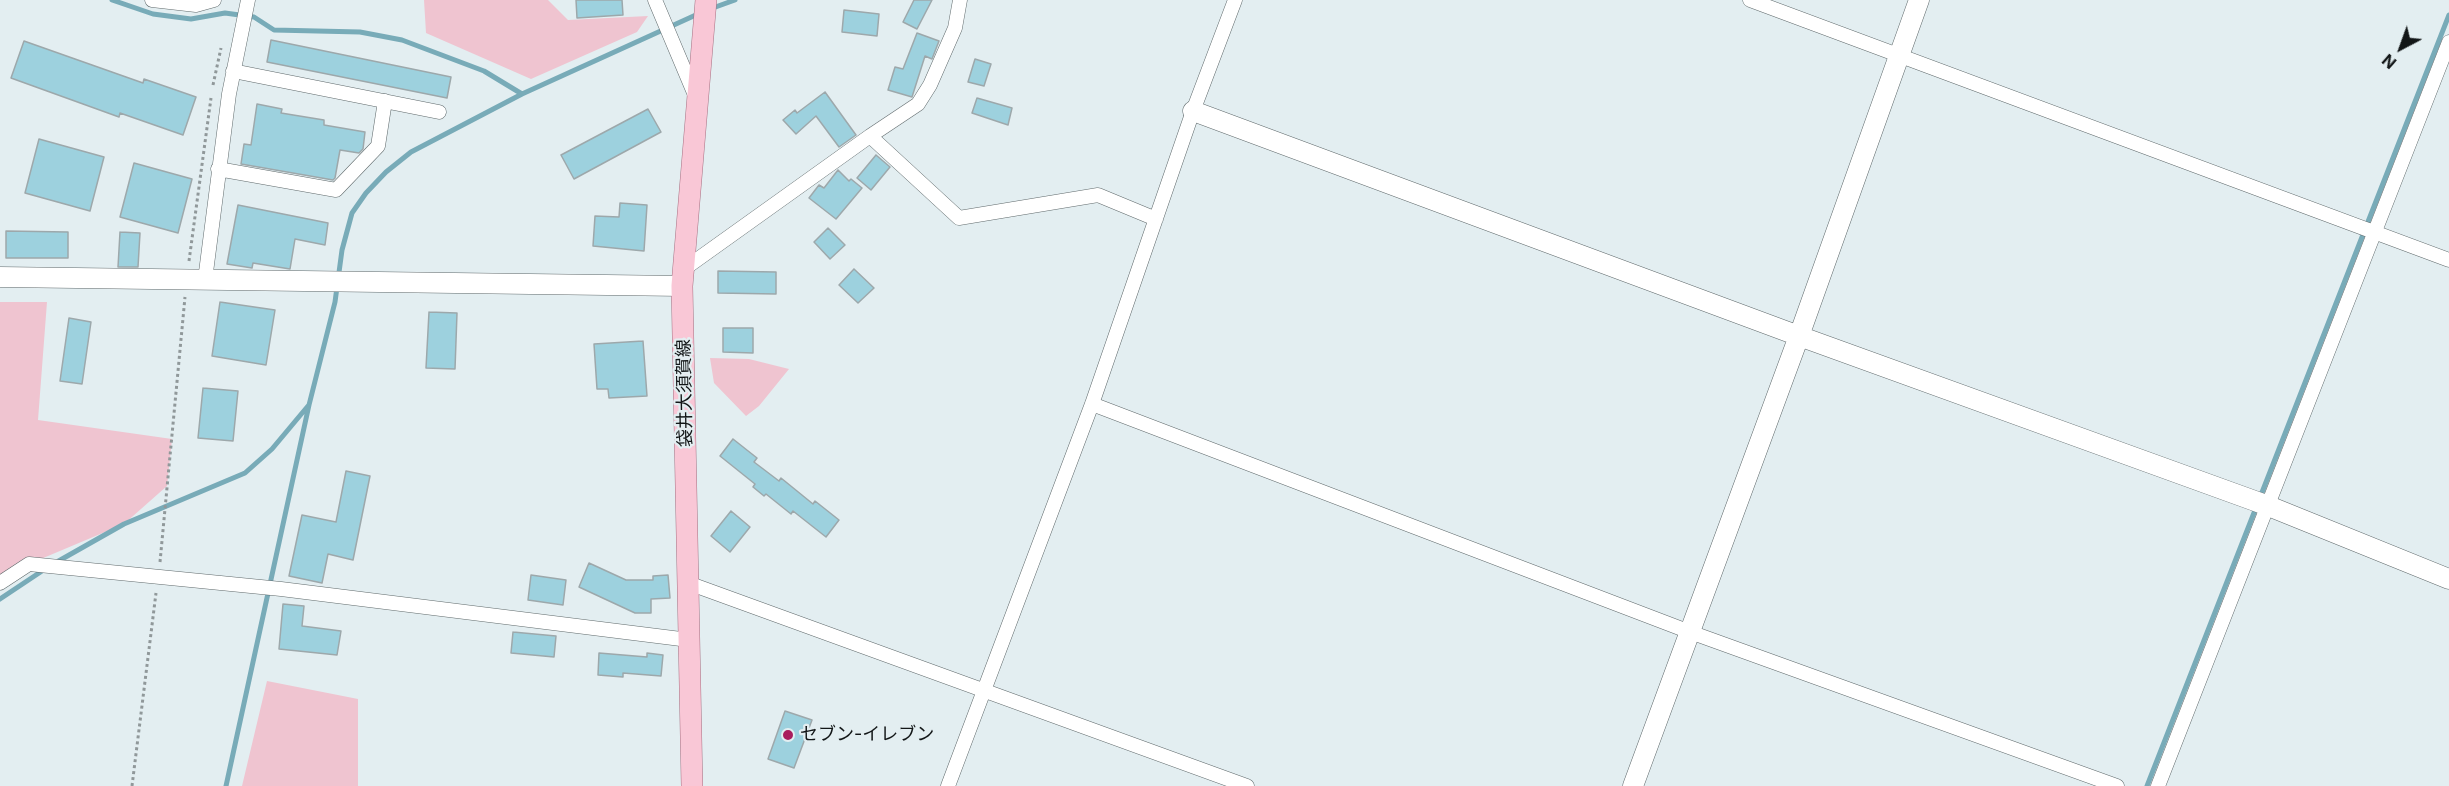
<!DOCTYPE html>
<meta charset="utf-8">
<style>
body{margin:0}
#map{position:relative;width:2449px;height:786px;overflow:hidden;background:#e3eef1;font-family:Inter,sans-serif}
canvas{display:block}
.north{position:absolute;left:2371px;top:18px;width:60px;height:60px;-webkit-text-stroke:4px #e3eef1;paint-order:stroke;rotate:221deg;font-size:16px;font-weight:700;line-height:24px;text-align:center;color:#121617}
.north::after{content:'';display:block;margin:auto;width:21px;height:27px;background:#121617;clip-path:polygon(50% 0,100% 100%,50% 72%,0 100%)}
</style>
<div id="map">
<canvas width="2449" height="786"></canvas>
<div class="north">N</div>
</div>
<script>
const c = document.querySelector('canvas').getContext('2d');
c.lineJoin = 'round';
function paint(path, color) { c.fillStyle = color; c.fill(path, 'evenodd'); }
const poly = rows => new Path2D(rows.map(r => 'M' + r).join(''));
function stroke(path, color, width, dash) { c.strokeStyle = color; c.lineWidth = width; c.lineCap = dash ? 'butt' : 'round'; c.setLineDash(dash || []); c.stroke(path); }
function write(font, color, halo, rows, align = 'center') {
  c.font = font + ' Inter,"Noto Sans JP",sans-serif'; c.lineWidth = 4.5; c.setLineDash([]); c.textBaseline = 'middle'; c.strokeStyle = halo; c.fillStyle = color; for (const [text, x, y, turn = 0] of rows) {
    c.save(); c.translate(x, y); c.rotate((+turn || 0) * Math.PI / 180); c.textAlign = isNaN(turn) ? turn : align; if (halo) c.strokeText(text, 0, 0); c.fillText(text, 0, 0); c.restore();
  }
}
paint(poly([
 [424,0,548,0,568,20,648,16,637,32,531,79,426,33],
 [0,302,47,302,38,420,172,439,167,486,124,524,29,564,0,579],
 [710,358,749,359,789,369,759,406,746,416,714,383],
 [267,681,358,699,358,786,242,786]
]), '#efc4d0');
stroke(poly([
 [112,0,153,14,191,19,225,13,254,17,274,30,360,32,402,40,484,71,522,94],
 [710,9,735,0],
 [55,563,124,524,245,473,272,449,308,406],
 [0,599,45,569],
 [226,786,309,405,335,302,342,250,352,213,366,193,386,172,411,152,522,94,698,14],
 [2147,786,2449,15]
]), '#78abb8', 5);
const building = poly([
 [576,0,622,0,623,15,577,18,576,0],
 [914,0,932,0,917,29,903,22,914,0],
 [844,10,879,14,877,36,842,32,844,10],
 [917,33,939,41,932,59,925,56,912,97,888,90,895,67,903,69,917,33],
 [271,40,451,77,447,98,267,62,271,40],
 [24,41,143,83,144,79,196,97,183,135,120,113,119,117,11,78,24,41],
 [975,59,991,64,984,86,968,82,975,59],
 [825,92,856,135,839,147,816,116,796,134,783,120,795,110,797,113,825,92],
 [977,98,1012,108,1008,125,972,113,977,98],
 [257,104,282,109,281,113,324,120,324,125,365,132,363,149,359,153,340,150,335,178,333,180,241,164,244,144,251,145,257,104],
 [648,109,661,132,574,179,561,155,648,109],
 [39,139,104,157,90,211,25,193,39,139],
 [876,155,890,167,871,190,857,178,876,155],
 [134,163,192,179,178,233,120,217,134,163],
 [838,170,849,181,851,179,862,188,836,219,809,198,819,185,824,188,838,170],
 [620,203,647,205,644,251,593,246,595,216,619,217,620,203],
 [238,205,328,223,325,245,295,239,290,269,253,263,252,268,227,264,238,205],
 [828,228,845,245,830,259,814,242,828,228],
 [6,231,68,232,68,258,6,258,6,231],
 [120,232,140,233,138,267,118,267,120,232],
 [854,269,874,288,858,303,839,285,854,269],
 [718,271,776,272,776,294,718,293,718,271],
 [220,302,275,310,266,365,212,356,220,302],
 [429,312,457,313,455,369,426,368,429,312],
 [69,318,91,322,82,384,60,381,69,318],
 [723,328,753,328,753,353,723,352,723,328],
 [643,341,647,396,609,398,608,389,597,389,594,344,643,341],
 [203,388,238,391,233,441,198,438,203,388],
 [733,439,757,458,754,462,779,481,781,478,813,504,815,501,839,520,826,537,793,511,791,514,766,494,764,496,753,487,755,484,720,456,733,439],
 [346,471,370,476,353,560,328,554,322,583,289,576,302,515,336,522,346,471],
 [731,511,750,527,730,552,711,536,731,511],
 [589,563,626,580,653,580,653,576,668,575,670,598,651,599,651,613,635,613,579,587,589,563],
 [531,575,566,580,563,605,528,600,531,575],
 [283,604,304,606,302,626,341,631,337,655,279,649,283,604],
 [513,632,556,636,554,657,511,653,513,632],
 [599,653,647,657,647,653,663,655,661,676,623,673,623,677,598,675,599,653],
 [785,711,812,720,794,768,768,759,785,711]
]);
paint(building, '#9dd1de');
stroke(building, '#9da8ab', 1.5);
const street = poly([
 [152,0,196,5,214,0],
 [655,0,695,95],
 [1750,0,2449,260],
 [233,71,439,112],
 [870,136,959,218,1098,195,1156,219],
 [218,169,336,190,378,146,385,101],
 [684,269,870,136,918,104,930,85,955,28,960,0],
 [205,280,229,94,248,0],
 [1092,404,1690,632,2117,786],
 [0,583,29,564,281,589,689,640],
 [688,583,1247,786],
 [948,786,1092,404,1193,111,1235,0],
 [2158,786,2449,42]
]);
const secondary = poly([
 [1193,111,1799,336,2266,505,2449,579],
 [0,277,682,286],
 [1633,786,1799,336,1919,0]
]);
const primary = poly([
 [692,786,682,286,706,0]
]);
stroke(street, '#606a6c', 15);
stroke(secondary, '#606a6c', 21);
stroke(primary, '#a67082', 22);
stroke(poly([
 [213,85,221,48],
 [189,261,211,98],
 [160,562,185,297],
 [132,786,156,593]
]), '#90989a', 3, [3, 3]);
stroke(street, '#fff', 14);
stroke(secondary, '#fff', 20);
stroke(primary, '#f9c7d6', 21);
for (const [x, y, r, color] of [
 [788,735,6,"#a91d5d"]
]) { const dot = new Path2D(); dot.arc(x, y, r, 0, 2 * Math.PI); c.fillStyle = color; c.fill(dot); stroke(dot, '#e3eef1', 2); }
write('18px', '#121617', '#e3eef1', [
 ["袋井大須賀線",685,393,-91]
]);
write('18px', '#121617', '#e3eef1', [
 ["セブン-イレブン",800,735]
], 'left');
</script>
